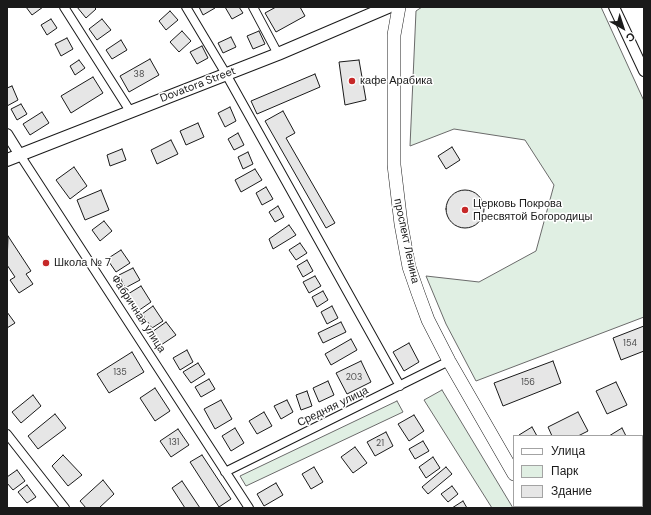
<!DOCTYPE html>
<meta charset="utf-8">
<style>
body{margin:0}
#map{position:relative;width:651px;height:515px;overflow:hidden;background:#fff;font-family:"DM Sans",sans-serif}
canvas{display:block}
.frame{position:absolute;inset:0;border:8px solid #1a1a1a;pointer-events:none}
.legend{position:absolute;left:513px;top:435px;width:130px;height:72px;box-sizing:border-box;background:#fff;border:1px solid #a3a3a3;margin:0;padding:5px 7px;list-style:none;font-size:12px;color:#1a1a1a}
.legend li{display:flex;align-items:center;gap:8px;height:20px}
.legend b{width:20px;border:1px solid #a3a3a3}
.north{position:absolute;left:603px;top:8px;width:40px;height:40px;-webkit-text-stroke:3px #fff;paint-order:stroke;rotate:141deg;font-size:11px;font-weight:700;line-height:16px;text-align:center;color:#1a1a1a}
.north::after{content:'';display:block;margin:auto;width:14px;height:18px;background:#1a1a1a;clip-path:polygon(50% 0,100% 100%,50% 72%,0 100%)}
</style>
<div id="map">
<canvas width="651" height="515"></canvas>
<div class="frame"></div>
<ul class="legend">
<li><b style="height:5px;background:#fff"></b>Улица</li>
<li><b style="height:11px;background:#e0efe3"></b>Парк</li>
<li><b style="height:11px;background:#e6e6e6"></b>Здание</li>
</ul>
<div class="north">С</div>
</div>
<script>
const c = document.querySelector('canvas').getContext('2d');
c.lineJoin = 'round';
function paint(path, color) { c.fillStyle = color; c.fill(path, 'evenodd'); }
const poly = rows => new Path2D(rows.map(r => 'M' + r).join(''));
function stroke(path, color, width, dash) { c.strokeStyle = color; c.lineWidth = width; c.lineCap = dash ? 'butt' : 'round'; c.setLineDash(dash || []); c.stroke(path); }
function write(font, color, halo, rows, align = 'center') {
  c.font = font + ' "DM Sans",sans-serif'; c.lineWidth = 3; c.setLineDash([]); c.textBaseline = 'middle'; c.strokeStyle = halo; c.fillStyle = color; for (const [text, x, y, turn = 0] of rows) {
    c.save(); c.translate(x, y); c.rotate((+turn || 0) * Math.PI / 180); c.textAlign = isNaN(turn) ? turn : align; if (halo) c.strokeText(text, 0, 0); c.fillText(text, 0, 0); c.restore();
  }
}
const green = poly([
 [422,7,601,7,644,101,644,317,476,381,446,324,426,276,479,282,536,251,554,185,525,140,454,129,410,146,416,11,422,7],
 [442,390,513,508,492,508,424,400,442,390],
 [397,401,403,412,246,486,240,476,397,401]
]);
paint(green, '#e0efe3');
stroke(green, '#6a6a6a', 1);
const building = poly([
 [26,7,43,7,32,15,26,7],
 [77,7,94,7,96,9,86,18,77,7],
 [199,7,215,7,215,8,203,15,199,7],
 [225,7,239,7,243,13,232,19,225,7],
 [276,7,300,7,305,16,276,32,265,13,276,7],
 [170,11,178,20,166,30,159,21,170,11],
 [51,19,57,28,47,35,41,25,51,19],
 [102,19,111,30,97,40,89,29,102,19],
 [182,31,191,41,179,52,170,42,182,31],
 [259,31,265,44,253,49,247,36,259,31],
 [231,37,236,47,223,53,218,43,231,37],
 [67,38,73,49,61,56,55,44,67,38],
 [121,40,127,50,112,59,106,50,121,40],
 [202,46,208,58,197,64,190,52,202,46],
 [150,59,159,75,129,92,120,76,150,59],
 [79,60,85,68,75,75,70,66,79,60],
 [359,60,366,100,345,105,339,62,359,60],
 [315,74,320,87,257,114,251,101,315,74],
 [93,77,103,93,71,113,61,96,93,77],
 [12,86,18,100,7,106,7,88,12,86],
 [21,104,27,114,17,120,11,109,21,104],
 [230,107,236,121,225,127,218,113,230,107],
 [283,111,295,133,286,138,335,223,326,228,265,121,283,111],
 [42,112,49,123,30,135,23,124,42,112],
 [198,123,204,137,186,145,180,131,198,123],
 [238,133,244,145,234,150,228,139,238,133],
 [171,140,178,154,157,164,151,150,171,140],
 [452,147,460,160,446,169,438,156,452,147],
 [122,149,126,160,110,166,107,155,122,149],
 [248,152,253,164,243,169,238,157,248,152],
 [74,167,87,186,70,199,56,180,74,167],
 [255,169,262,180,241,192,235,180,255,169],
 [266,187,273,199,262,205,256,193,266,187],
 [101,190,109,210,85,220,77,200,101,190],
 '446 209a19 19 0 1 1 38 0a19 19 0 1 1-38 0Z',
 [278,206,284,217,275,222,269,212,278,206],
 [104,221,112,231,100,241,92,230,104,221],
 [289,225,296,235,273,249,269,239,289,225],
 [8,236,31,271,26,274,33,284,19,293,10,280,15,277,7,265,8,236],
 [300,243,307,253,296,260,289,250,300,243],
 [121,250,130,263,116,272,107,259,121,250],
 [307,260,313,271,303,277,297,266,307,260],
 [133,268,140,280,125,288,119,275,133,268],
 [315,276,321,286,309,293,303,282,315,276],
 [141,286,151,302,138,311,128,294,141,286],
 [323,291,328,300,317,307,312,297,323,291],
 [153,306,163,321,152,328,142,314,153,306],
 [332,306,338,318,327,324,321,312,332,306],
 [7,312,15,323,7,328,7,312],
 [166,322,176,335,161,345,152,332,166,322],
 [341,322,346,332,323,343,318,333,341,322],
 [644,326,644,351,621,360,613,338,644,326],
 [351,339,357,350,331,365,325,354,351,339],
 [409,343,419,362,404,371,393,352,409,343],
 [187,350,193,362,180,370,173,358,187,350],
 [132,352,144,372,109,393,97,374,132,352],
 [361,361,371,382,347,394,336,373,361,361],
 [553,361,561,383,503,406,494,383,553,361],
 [198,363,205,374,191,383,183,372,198,363],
 [209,379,215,389,201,397,195,387,209,379],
 [328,381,334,395,319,402,313,388,328,381],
 [616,382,627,405,607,414,596,391,616,382],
 [155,388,170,411,155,421,140,398,155,388],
 [307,391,312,406,301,410,296,395,307,391],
 [33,395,41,406,21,423,12,412,33,395],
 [221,400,232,419,215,429,204,409,221,400],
 [287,400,293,412,281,419,274,406,287,400],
 [264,412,272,426,257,434,249,421,264,412],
 [578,412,588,431,578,436,552,436,548,427,578,412],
 [55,414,66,428,38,449,28,436,55,414],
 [414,415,424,431,409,441,398,424,414,415],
 [532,427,537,436,519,436,519,435,532,427],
 [235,428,244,443,231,451,222,436,235,428],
 [622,428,626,436,609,436,622,428],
 [178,429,189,445,171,457,160,441,178,429],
 [386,432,393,446,375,456,367,442,386,432],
 [423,441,429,451,415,459,409,449,423,441],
 [355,447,367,463,353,473,341,457,355,447],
 [63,455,82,475,68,486,52,466,63,455],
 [202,455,231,499,219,507,190,462,202,455],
 [433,457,440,468,426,478,419,467,433,457],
 [642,463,644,466,644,499,642,500,642,463],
 [314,467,323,482,311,489,302,474,314,467],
 [446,467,452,474,428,494,422,487,446,467],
 [17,470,25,481,13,490,7,483,7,477,17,470],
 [103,480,114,494,99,508,86,508,80,501,103,480],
 [182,481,200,508,185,508,172,488,182,481],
 [276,483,283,495,264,506,257,494,276,483],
 [27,485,36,497,27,503,18,492,27,485],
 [452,486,458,494,448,502,441,494,452,486],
 [463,501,467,508,452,508,463,501]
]);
paint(building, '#e6e6e6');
stroke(building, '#1a1a1a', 1);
const minor = poly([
 [64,7,130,111],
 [186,7,226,74,400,386],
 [253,7,278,54],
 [20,155,249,508],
 [7,434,65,508],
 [225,472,449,361]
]);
const tertiary = poly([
 [614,7,644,71],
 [7,134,20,155]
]);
const secondary = poly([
 [7,160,278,54,388,7]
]);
const primary = poly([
 [399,7,394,35,394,165,401,224,409,267,418,293,428,320,449,361,514,474],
 [532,506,533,508]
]);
stroke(minor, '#1a1a1a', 10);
stroke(tertiary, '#1a1a1a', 12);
stroke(secondary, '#1a1a1a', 14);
stroke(primary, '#1a1a1a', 14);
stroke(minor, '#fff', 8);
stroke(tertiary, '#fff', 10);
stroke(secondary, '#fff', 12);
stroke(primary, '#fff', 13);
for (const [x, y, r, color] of [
 [352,81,4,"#c62828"],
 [465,210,4,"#c62828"],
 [46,263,4,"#c62828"]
]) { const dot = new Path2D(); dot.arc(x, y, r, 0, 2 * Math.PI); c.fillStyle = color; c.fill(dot); stroke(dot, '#fff', 1.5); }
write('9px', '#4d4d4d', null, [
 ["38",139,75],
 ["154",630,344],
 ["135",120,373],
 ["203",354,378],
 ["156",528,383],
 ["131",174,443],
 ["21",380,444]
]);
write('11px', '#1a1a1a', '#fff', [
 ["кафе Арабика",360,81],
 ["Церковь Покрова",473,204],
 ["Пресвятой Богородицы",473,217],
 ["Школа № 7",54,263]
], 'left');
write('11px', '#1a1a1a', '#fff', [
 ["Dovatora Street",198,85,-21],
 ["проспект Ленина",406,241,78],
 ["Фабричная улица",138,314,57],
 ["Средняя улица",333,407,-26]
]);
</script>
